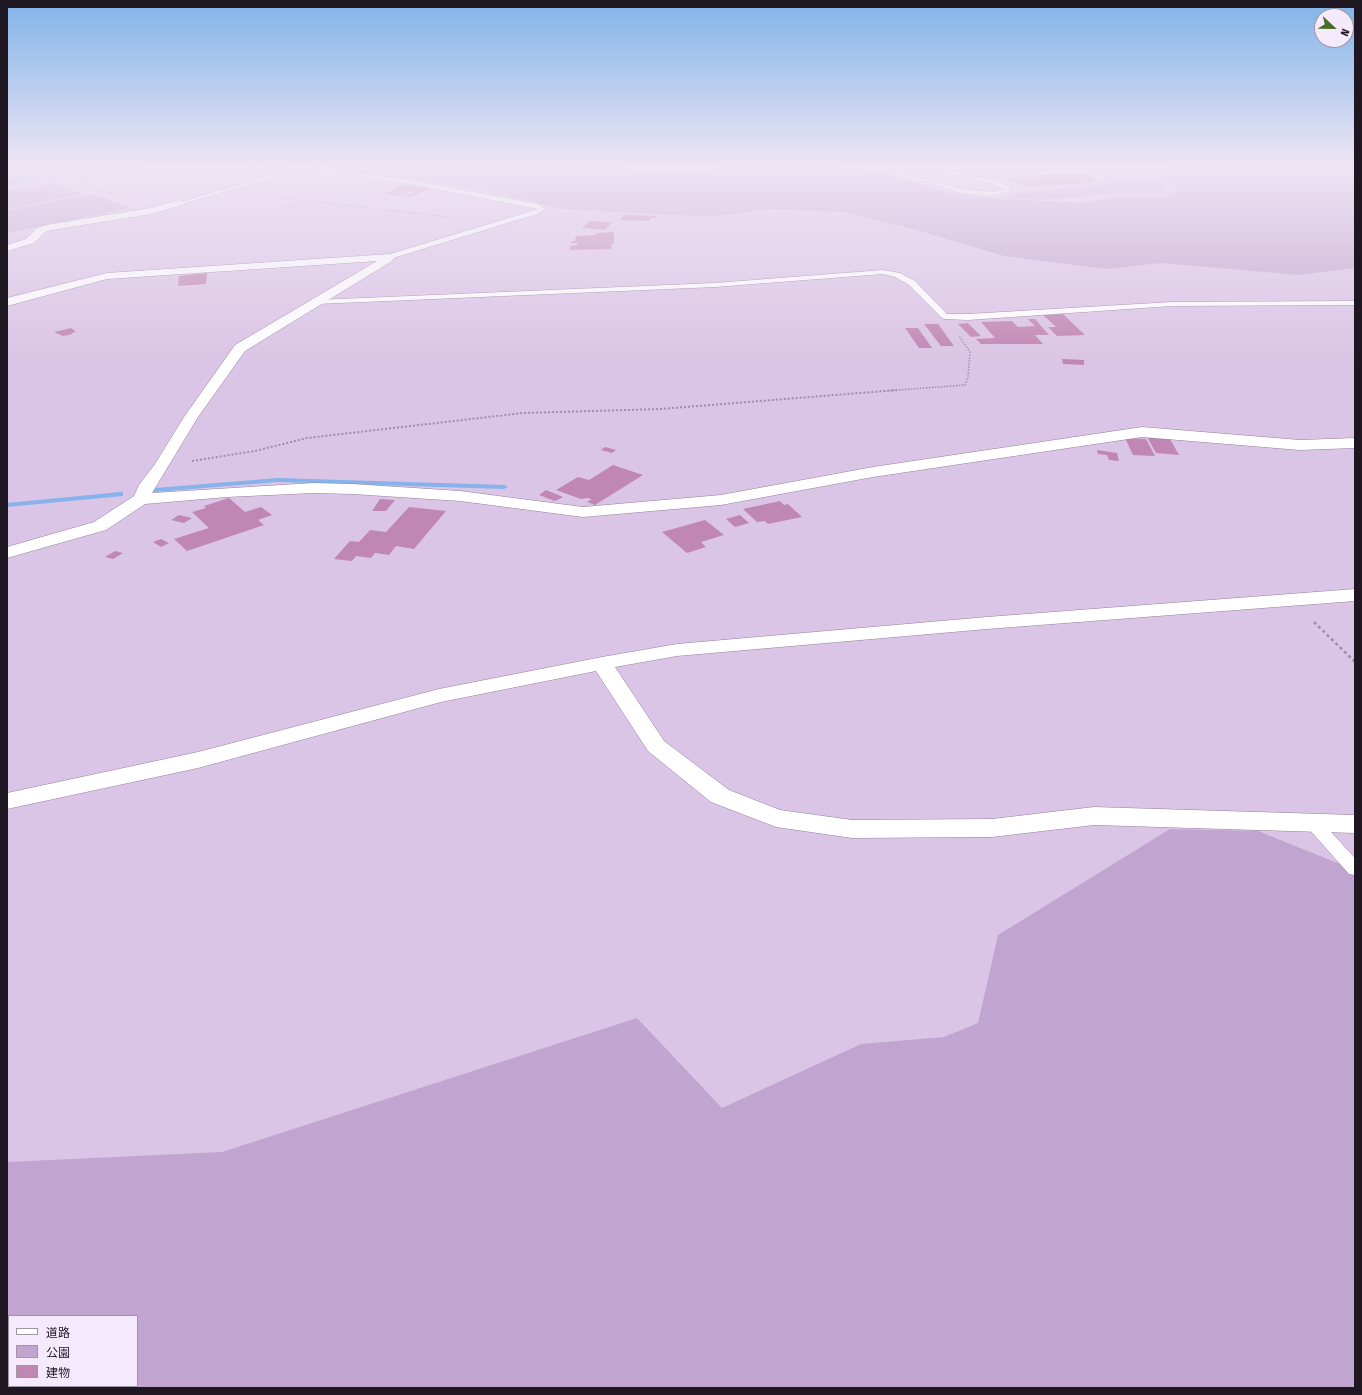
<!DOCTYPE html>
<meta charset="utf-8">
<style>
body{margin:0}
#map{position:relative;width:1362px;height:1395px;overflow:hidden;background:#dbc5e6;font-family:"Fira Sans Condensed","Noto Sans JP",sans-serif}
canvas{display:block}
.frame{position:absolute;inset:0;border:8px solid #1e1722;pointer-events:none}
.legend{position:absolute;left:8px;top:1315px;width:130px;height:72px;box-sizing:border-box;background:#f5eafb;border:1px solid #9f96a4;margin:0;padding:5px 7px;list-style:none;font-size:12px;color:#1e1722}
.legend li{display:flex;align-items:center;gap:8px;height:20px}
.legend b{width:20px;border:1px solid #9f96a4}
.north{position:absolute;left:1314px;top:8px;width:40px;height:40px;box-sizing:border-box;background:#f5eafb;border:1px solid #9f96a4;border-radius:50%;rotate:112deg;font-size:11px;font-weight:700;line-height:16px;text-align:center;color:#1e1722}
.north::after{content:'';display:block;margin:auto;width:14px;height:18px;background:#466e29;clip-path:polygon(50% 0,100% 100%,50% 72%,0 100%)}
</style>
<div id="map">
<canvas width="1362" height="1395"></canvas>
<div class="frame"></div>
<ul class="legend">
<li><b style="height:5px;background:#fff"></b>道路</li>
<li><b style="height:11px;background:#c1a5d0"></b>公園</li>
<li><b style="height:11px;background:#c086b4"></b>建物</li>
</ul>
<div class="north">N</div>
</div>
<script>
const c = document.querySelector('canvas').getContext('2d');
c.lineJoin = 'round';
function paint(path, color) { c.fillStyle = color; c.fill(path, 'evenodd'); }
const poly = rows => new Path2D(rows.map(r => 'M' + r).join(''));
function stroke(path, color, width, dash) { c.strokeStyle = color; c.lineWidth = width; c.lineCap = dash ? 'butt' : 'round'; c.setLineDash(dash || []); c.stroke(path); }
paint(poly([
 [7,166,162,166,85,173,51,169,7,170],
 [312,166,624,166,639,170,708,170,718,166,826,166,866,168,939,190,976,197,1077,203,1112,198,1165,198,1177,191,1165,175,1170,166,1355,166,1355,268,1299,275,1160,263,1107,269,1004,256,913,229,843,212,772,209,717,216,665,215,563,209,472,188],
 [1156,179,1168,186,1163,193,1104,194,1045,200,997,197,1015,195,1013,193],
 [54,183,83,194,7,209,7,191],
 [92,194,131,208,7,233,7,210],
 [1170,829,1258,831,1355,870,1355,1388,7,1388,7,1162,222,1152,637,1018,722,1108,861,1044,944,1037,978,1023,998,935],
 [9,1316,137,1316,137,1386,9,1386]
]), '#c1a5d0');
paint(poly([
 [28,174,40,179,7,185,7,178]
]), '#86b3eb');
paint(poly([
 [278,478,504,485,508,487,504,489,278,482,155,492,151,490,155,488,278,478],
 [120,492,123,492,123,496,7,507,7,503,120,492]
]), '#86b3eb');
paint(poly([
 [252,166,260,167,246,171,239,170],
 [269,166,280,166,295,168,284,171,264,170,268,169,262,168],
 [1082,173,1100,181,1092,182,1094,183,1026,187,1009,180,1027,176,1032,178,1040,178,1037,176],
 [402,185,431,188,410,197,405,196,416,191,412,191,400,196,384,194],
 [624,215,658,216,656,218,651,218,649,221,620,220],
 [589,221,612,222,605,230,582,228],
 [614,232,614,244,612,244,611,249,570,250,570,246,577,245,577,243,571,243,571,241,575,241,576,236,596,235,596,233],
 [207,273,206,284,178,286,179,276],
 [1063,314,1085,335,1057,336,1048,327,1056,327,1043,315],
 [1028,319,1035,319,1049,335,1035,335,1043,344,981,344,976,339,995,338,981,322,1012,321,1018,327,1035,326],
 [968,323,981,336,971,337,958,324],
 [924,324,938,324,954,346,941,346],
 [71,328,76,332,71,333,73,334,63,336,54,332],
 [905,328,918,328,932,348,919,348],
 [1062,359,1084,360,1084,365,1063,364],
 [1146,435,1170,439,1179,455,1156,453],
 [1125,438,1146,439,1155,456,1133,455],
 [605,447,616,450,612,453,601,450],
 [1097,450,1117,453,1119,461,1109,460,1107,455,1098,454],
 [613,465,643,475,595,505,587,502,592,499,587,498,581,499,556,490,578,477,589,480],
 [546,490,563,497,555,501,539,495],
 [229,498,245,512,261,507,272,515,258,520,264,525,187,551,174,539,209,528,192,512,206,508,204,506],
 [380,499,395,500,386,511,372,511],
 [780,501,784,505,788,504,802,517,768,524,765,521,757,522,743,509],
 [409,507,446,511,414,549,396,546,389,555,375,553,371,558,356,556,352,561,334,559,350,541,359,542,370,530,386,532],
 [179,515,192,518,184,523,171,520],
 [740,515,749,523,735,527,726,519],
 [705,520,724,535,701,542,706,547,687,553,662,532],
 [161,539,169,543,161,547,153,542],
 [115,551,123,553,113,559,105,557]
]), '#c086b4');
const lane = poly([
 [302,166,410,180,538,204,545,209,537,214,390,259,386,257,387,255,538,209,410,184,305,169,182,204,177,203,302,166],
 [1070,169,1088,170,1106,178,1103,180,1087,174,1070,173,1042,175,959,175,910,178,907,176,910,174,959,171,1042,171,1070,169],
 [976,177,994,180,1008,186,1012,191,991,196,961,193,920,180,923,178,961,189,991,192,1005,190,991,183,974,180,973,179,976,177],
 [883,270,900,273,915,281,947,314,968,314,1172,302,1355,301,1355,305,1172,306,968,320,945,319,942,318,909,285,895,277,883,274,715,287,316,304,312,302,316,300,715,283,883,270],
 [1313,817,1319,819,1355,858,1355,875,1349,874,1307,827,1304,823,1307,819,1313,817]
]);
const street = poly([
 [180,200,185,203,183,205,151,214,52,230,45,232,34,243,7,251,7,245,26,239,37,228,46,225,150,208,180,200],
 [390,254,395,257,392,261,245,351,198,417,152,493,313,483,353,484,460,491,583,507,721,495,873,467,1142,427,1300,440,1355,438,1355,448,1300,450,1142,437,873,477,721,505,583,517,460,501,353,494,313,493,227,497,145,504,106,530,7,558,7,547,94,522,134,496,139,485,155,464,184,417,235,345,377,261,107,279,7,306,7,298,107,273,390,254],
 [1355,589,1355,601,987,629,677,656,615,667,664,741,729,790,780,810,852,820,992,819,1094,807,1355,815,1355,833,1094,825,992,837,852,838,776,827,711,802,648,751,596,671,441,702,198,768,7,809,7,793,198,752,439,689,602,657,677,644,987,617,1355,589]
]);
const secondary = poly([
 [862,166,894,168,922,179,918,182,892,173,863,168,862,166]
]);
stroke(lane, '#937f9d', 1);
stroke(street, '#937f9d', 1);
stroke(secondary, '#937f9d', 1);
stroke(poly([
 [1255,166,1280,166],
 [79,181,89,185,85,188,88,189,122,194],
 [271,197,449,217],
 [275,211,305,202]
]), '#9f8ea8', 1, [1.5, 1.5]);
stroke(poly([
 [884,391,965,385,968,377,970,352,959,336]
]), '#9f8ea8', 1.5, [1.5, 1.5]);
stroke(poly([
 [192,461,255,451,307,438,523,413,661,409,897,390]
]), '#9f8ea8', 2, [2, 2]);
stroke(poly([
 [1314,622,1355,662]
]), '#9f8ea8', 2.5, [3, 3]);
paint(lane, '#fff');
paint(street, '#fff');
paint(secondary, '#fff');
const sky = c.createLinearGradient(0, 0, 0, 361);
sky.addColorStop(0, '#81b4e9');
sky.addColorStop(0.46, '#efe5f4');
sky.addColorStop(1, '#efe5f400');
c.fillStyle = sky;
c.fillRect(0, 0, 1362, 361);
</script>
